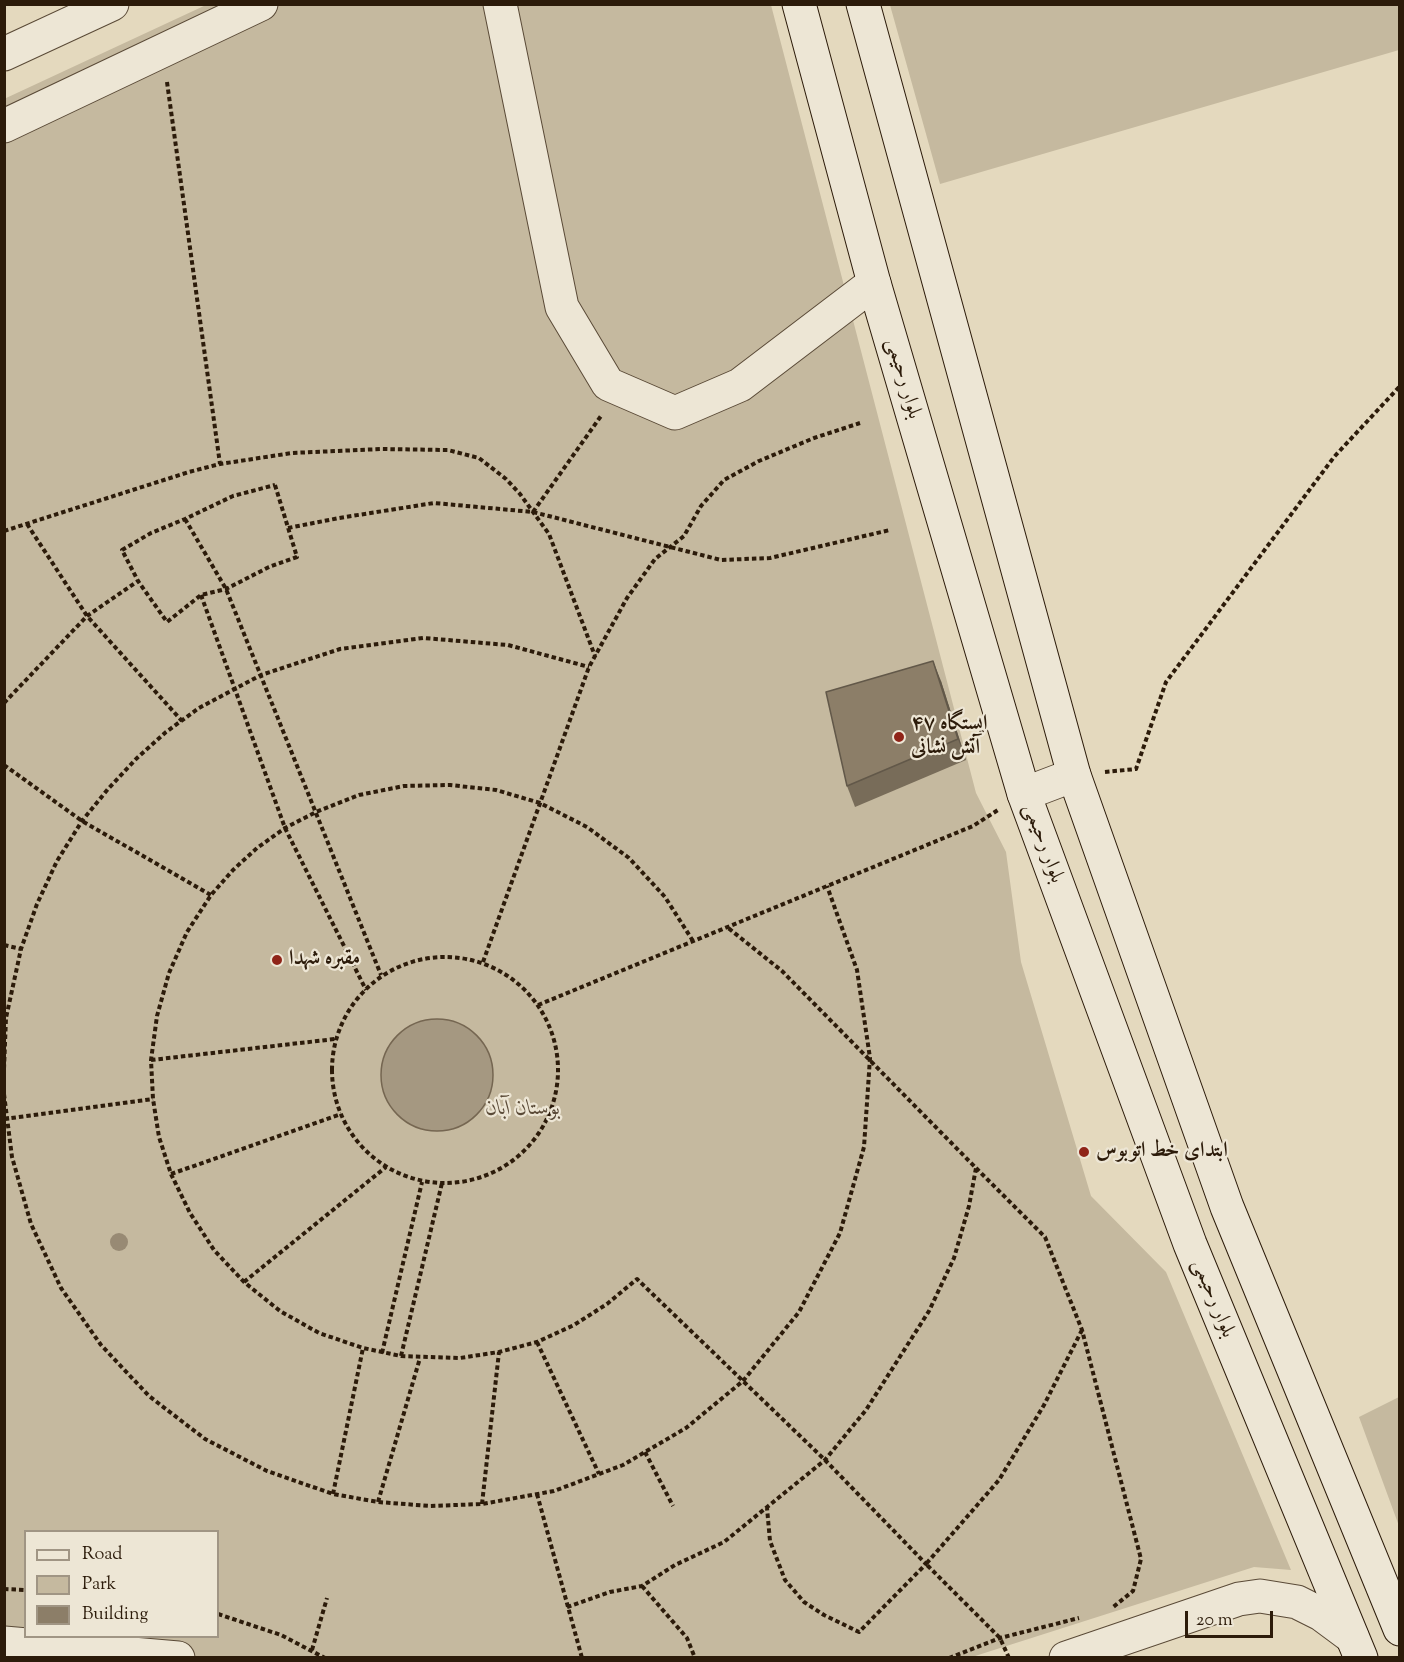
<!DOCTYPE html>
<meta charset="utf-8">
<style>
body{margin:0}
#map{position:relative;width:1404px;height:1662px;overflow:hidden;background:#e4d9be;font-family:"Sorts Mill Goudy",serif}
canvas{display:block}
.frame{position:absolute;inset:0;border:6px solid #2c1b0a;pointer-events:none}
.legend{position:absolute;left:24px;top:1530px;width:195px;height:108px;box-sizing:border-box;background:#ede6d5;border:2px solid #a09584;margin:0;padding:8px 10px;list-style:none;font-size:18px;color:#2c1b0a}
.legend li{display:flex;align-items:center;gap:12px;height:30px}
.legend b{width:30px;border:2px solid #a09584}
.scale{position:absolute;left:1185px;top:1611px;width:88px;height:27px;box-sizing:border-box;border:3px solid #2c1b0a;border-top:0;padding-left:8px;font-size:18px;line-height:21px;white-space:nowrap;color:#2c1b0a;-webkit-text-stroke:4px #ede6d5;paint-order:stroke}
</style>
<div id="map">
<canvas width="1404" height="1662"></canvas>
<div class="frame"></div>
<ul class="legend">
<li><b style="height:8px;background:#ede6d5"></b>Road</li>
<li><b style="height:16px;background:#c5b99f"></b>Park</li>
<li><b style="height:16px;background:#8c7e68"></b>Building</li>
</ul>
<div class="scale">20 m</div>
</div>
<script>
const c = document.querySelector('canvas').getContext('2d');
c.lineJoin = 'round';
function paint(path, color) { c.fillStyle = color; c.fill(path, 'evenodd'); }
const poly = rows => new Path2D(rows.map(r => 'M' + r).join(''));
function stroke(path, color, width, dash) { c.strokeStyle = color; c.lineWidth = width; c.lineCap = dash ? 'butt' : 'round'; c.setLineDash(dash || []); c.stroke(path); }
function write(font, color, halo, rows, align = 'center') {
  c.font = font + ' "Sorts Mill Goudy",Amiri,serif'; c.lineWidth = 4.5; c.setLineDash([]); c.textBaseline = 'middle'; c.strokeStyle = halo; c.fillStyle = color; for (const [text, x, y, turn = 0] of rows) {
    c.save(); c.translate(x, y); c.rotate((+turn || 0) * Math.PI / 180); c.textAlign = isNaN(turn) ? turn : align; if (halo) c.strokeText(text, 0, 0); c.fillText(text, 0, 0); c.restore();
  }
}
paint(poly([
 [206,5,771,5,976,793,1006,852,1021,962,1091,1196,1166,1272,1291,1570,1254,1567,972,1657,5,1657,4,99],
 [26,1532,218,1532,218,1636,26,1636],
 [890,5,1399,5,1399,50,940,184],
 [1399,1397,1399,1526,1359,1417]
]), '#c5b99f');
const water = poly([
 '381 1075a56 56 0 1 1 112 0a56 56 0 1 1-112 0Z'
]);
paint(water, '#a59881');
stroke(water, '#756651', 1.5);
const street = poly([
 [500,4,562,307,608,384,675,413,740,385,874,283],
 [4,54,112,4],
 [4,126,261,4],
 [1024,794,1074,775],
 [4,1643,178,1658],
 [1066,1658,1239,1599,1260,1596,1297,1602,1321,1614,1352,1637]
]);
const secondary = poly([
 [799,4,874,283,1024,794,1190,1244,1361,1658],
 [863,4,1074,775,1227,1207,1400,1629]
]);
stroke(street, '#5a4a37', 35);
stroke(secondary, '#2c1b0a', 35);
stroke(poly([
 [167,82,220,464],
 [275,485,297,557,269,567,226,589,201,595,167,622,138,581,122,550,151,533,185,519,233,496,275,485],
 [533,512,601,416],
 [185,519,226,589,381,975],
 [27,524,87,616,182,721],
 [288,528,339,518,434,503,533,512,721,560,770,558,890,530],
 [4,531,189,472,220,464,292,453,381,449,448,450,479,458,506,479,520,494,549,534,595,656],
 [201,595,285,828,366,990],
 [4,703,87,616,138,581],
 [4,765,82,821,211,895],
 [1105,772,1136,769,1166,682,1334,457,1400,386],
 [693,941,665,897,629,858,587,827,540,803,496,790,450,785,404,786,359,795,316,812,285,828,257,848,233,870,211,895,187,932,169,973,157,1016,151,1060,153,1099,159,1137,171,1174,190,1213,214,1250,244,1282,280,1311,319,1333,363,1348,401,1356,460,1358,499,1352,537,1342,574,1325,607,1304,637,1279,825,1460,926,1564,859,1632,824,1615,804,1602,785,1580,770,1541,767,1508],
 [4,945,21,949],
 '332 1070a113 113 0 1 1 226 0a113 113 0 1 1-226 0Z',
 [483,962,589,667,627,598,655,559,684,536,701,506,724,480,759,461,814,438,860,423],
 [538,1005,973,826,998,810],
 [151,1060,335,1039],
 [4,1069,6,1018,21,949,37,904,57,861,82,821,108,789,136,759,166,732,199,708,261,675,340,649,423,638,508,645,589,667],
 [4,1094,12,1157,31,1224,61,1288,101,1345,149,1396,205,1439,267,1471,333,1494,378,1502,430,1506,482,1504,554,1491,623,1465,645,1452,686,1428,743,1381,799,1312,840,1233,864,1147,870,1058,857,970,827,886],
 [4,1119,153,1099],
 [976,1168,1045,1237,1082,1330,1141,1559,1133,1591,1112,1608],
 [171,1174,341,1114],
 [244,1282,386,1167],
 [537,1342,599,1474],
 [382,1353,422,1182],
 [401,1356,442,1183],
 [645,1452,673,1506],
 [333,1494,363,1348],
 [537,1494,582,1658],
 [378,1502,420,1358],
 [482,1504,499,1352],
 [642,1586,687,1638,695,1658],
 [4,1589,26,1590],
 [567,1607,610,1592,642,1586,675,1565,724,1542,825,1460,866,1410,929,1311,954,1258,969,1206,976,1168,782,971,727,927],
 [218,1614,281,1635,325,1658],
 [312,1650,327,1598],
 [949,1658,1000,1638,1079,1618],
 [1009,1658,1000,1638,926,1564,999,1480,1044,1405,1082,1330]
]), '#2c1b0a', 4, [4.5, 3]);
stroke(street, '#ede6d5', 33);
stroke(secondary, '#ede6d5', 33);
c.fillStyle = '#988a74';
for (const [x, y] of [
 [119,1242]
]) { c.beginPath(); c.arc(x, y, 9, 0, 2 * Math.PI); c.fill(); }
paint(poly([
 [941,681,966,760,855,807,847,786]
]), '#786c59');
paint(poly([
 [933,661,941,681,966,760,958,739]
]), '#625849');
const building = poly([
 [933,661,958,739,847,786,826,692,933,661]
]);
paint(building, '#8c7e68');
stroke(building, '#625849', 1.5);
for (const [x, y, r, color] of [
 [899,737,6,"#8f2418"],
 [277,960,6,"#8f2418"],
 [1084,1152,6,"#8f2418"]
]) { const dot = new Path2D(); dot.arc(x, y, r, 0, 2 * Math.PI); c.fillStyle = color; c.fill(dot); stroke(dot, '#ede6d5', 2); }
write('21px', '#2c1b0a', '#ede6d5', [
 ["بلوار رحیمی",902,379,74],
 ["بلوار رحیمی",1042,844,70],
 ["بلوار رحیمی",1212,1299,68]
]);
write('bold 21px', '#2c1b0a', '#ede6d5', [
 ["ایستگاه ۴۷",911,725],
 ["آتش نشانی",911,749],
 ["مقبره شهدا",289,960],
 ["ابتدای خط اتوبوس",1096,1152]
], 'left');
write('italic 21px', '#5a4a37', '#ede6d5', [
 ["بوستان آبان",523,1110]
]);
</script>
